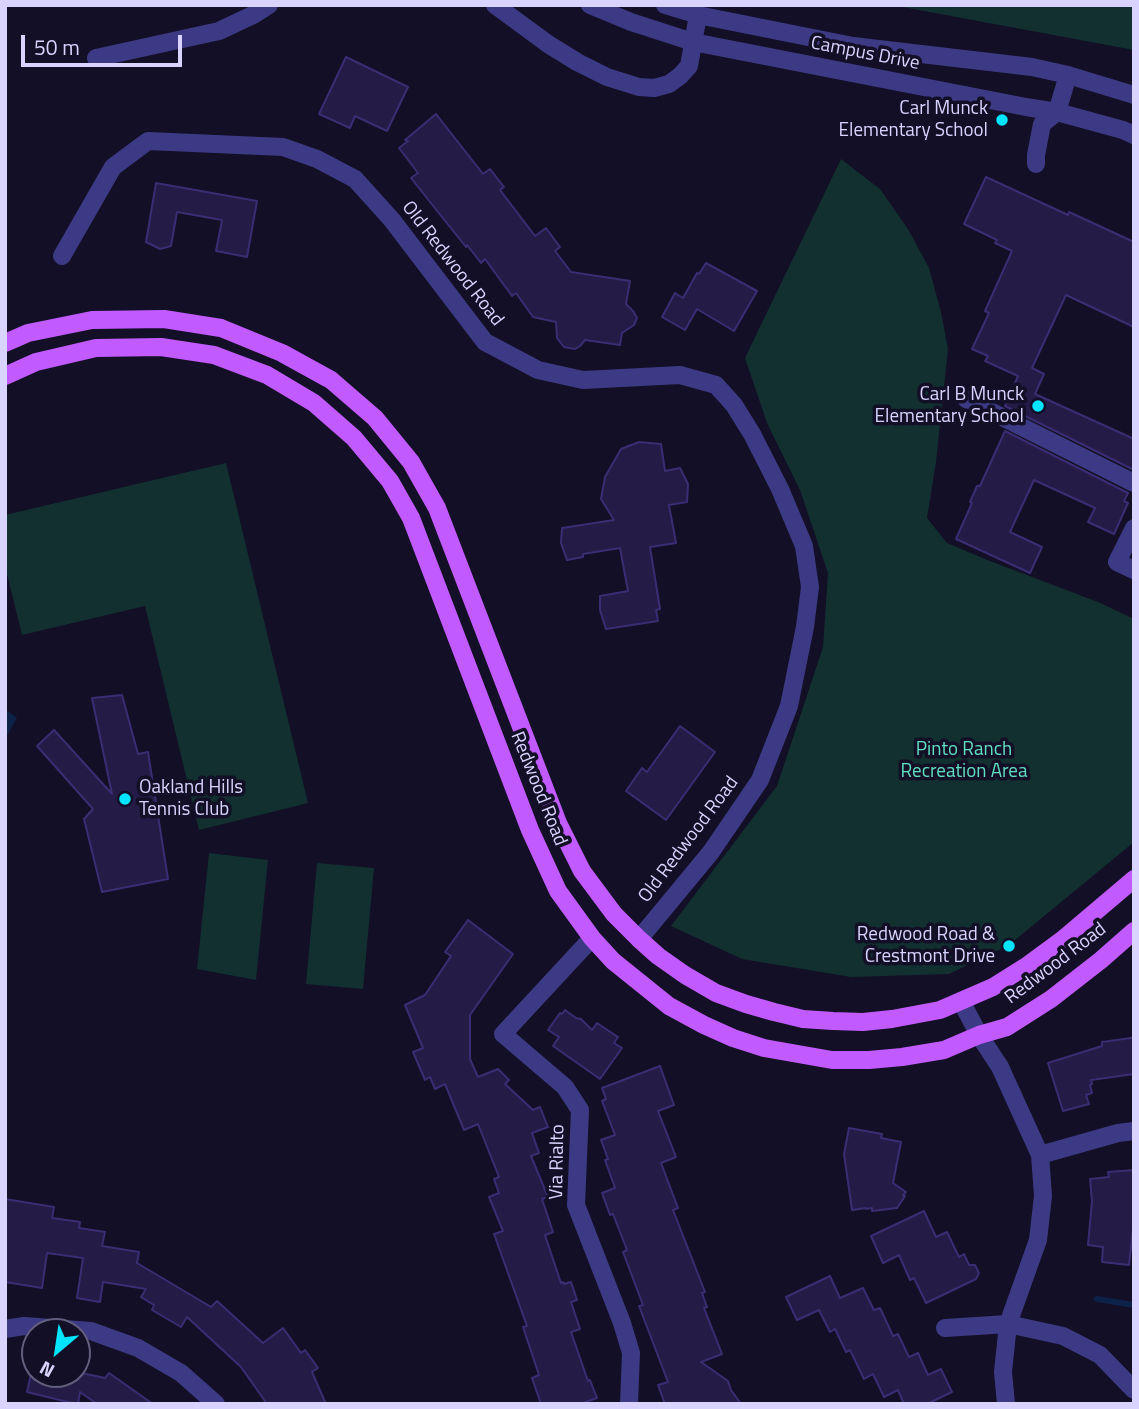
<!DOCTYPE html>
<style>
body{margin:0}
#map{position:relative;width:1139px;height:1409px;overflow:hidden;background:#130f26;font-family:"Titillium Web",sans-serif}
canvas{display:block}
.frame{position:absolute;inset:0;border:7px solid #d9d4ff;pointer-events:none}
.north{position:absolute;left:21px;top:1318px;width:70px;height:70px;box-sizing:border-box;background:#130f26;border:2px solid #625e7d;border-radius:50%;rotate:209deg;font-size:19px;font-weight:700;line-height:28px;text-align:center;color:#d9d4ff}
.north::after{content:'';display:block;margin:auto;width:24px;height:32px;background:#00e5ff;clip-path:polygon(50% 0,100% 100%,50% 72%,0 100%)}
.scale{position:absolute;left:21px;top:35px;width:161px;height:32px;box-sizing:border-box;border:4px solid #d9d4ff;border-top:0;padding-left:9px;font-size:21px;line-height:24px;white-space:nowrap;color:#d9d4ff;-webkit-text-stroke:5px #130f26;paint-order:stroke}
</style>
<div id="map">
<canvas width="1139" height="1409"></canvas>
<div class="frame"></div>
<div class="north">N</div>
<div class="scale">50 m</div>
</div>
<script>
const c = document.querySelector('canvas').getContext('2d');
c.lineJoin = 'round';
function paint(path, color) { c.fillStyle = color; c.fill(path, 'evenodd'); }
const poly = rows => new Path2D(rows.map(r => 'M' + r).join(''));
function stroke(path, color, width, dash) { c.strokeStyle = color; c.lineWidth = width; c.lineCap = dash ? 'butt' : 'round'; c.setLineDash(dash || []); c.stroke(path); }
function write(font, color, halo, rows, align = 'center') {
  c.font = font + ' "Titillium Web",sans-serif'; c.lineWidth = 7; c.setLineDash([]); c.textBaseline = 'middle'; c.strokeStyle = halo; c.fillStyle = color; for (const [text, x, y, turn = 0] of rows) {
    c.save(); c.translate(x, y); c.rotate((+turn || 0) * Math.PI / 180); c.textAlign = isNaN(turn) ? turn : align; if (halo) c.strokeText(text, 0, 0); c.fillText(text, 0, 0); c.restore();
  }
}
paint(poly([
 [892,5,1134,5,1134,50],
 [841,159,880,189,908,229,929,268,941,312,948,349,936,462,927,518,947,543,990,561,1098,602,1134,619,1134,842,1009,945,949,974,851,977,742,959,671,926,777,786,823,647,828,573,800,490,767,423,745,358],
 [226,463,308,803,199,830,145,606,22,635,5,566,5,515],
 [209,853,268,860,256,980,197,969],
 [317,863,374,868,363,989,306,984]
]), '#12302f');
paint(poly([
 [5,709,17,718,5,739]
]), '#0c2248');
stroke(poly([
 [1097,1299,1134,1305]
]), '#0c2248', 6);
const building = poly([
 [346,57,408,87,387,131,355,116,350,128,319,114,346,57],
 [436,114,483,174,490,169,504,187,500,190,535,236,546,228,560,247,555,251,571,272,630,281,626,304,633,311,637,318,634,325,622,333,620,345,585,340,580,346,575,349,564,347,557,338,556,322,533,317,516,293,512,296,485,259,481,263,467,245,466,247,434,207,411,178,418,173,399,148,408,141,405,140,436,114],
 [986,177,1068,215,1069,212,1134,242,1134,327,1066,295,1032,368,1044,374,1035,394,1134,439,1134,470,1005,406,1018,376,985,361,988,356,972,349,989,313,985,311,1012,251,995,243,997,240,964,224,986,177],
 [156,183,257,201,247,257,216,251,222,220,177,212,171,246,160,249,146,242,156,183],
 [706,263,757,291,734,331,697,309,685,330,662,317,675,293,683,298,697,273,699,274,706,263],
 [1005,431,1128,493,1124,501,1128,503,1114,534,1088,522,1095,508,1034,480,1010,532,1042,547,1030,573,956,539,972,503,970,502,977,486,980,486,1005,431],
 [639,442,661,444,665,471,680,468,688,484,687,502,669,505,676,543,650,547,660,609,656,610,658,621,606,629,600,610,600,596,628,591,620,548,583,554,583,557,567,560,561,543,562,528,614,520,601,499,605,477,621,449,639,442],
 [122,695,138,754,148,752,168,879,102,892,84,819,93,809,37,746,54,730,112,794,92,698,122,695],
 [680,726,715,752,666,820,626,791,642,768,647,772,680,726],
 [468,920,513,954,470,1015,470,1059,478,1077,498,1069,509,1080,505,1084,533,1110,540,1107,548,1127,532,1133,539,1153,531,1156,548,1197,542,1199,553,1232,545,1235,561,1283,563,1282,564,1284,571,1282,577,1300,571,1302,580,1329,571,1332,588,1381,590,1380,597,1398,580,1404,541,1404,532,1378,539,1375,523,1327,527,1326,494,1234,503,1231,489,1197,499,1193,494,1179,499,1177,478,1124,464,1130,445,1084,435,1089,430,1077,425,1080,413,1052,423,1048,405,1005,425,995,451,956,445,952,468,920],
 [565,1010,576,1018,581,1019,592,1030,597,1023,618,1037,614,1043,622,1048,600,1079,553,1046,559,1037,548,1030,560,1013,562,1014,565,1010],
 [1131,1038,1134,1038,1134,1074,1091,1080,1092,1084,1090,1085,1092,1093,1086,1095,1089,1104,1063,1111,1048,1063,1102,1046,1102,1042,1131,1038],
 [660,1066,674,1105,658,1111,676,1157,661,1163,678,1208,673,1210,705,1292,702,1293,707,1307,704,1308,722,1354,701,1362,728,1381,731,1390,741,1404,665,1404,658,1385,668,1382,639,1306,643,1305,623,1252,627,1250,613,1214,610,1215,602,1193,615,1188,605,1160,608,1159,601,1140,615,1135,602,1101,606,1099,602,1088,660,1066],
 [849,1128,882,1134,881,1138,901,1142,893,1183,906,1192,903,1195,905,1196,897,1208,872,1211,872,1208,866,1209,866,1208,852,1210,844,1154,849,1128],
 [1134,1170,1134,1220,1129,1265,1102,1262,1103,1247,1088,1245,1092,1201,1090,1179,1109,1177,1108,1172,1134,1170],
 [5,1199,54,1207,52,1218,80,1222,79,1228,105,1232,102,1246,139,1252,137,1263,211,1307,217,1301,263,1343,283,1328,301,1353,305,1350,318,1368,312,1372,326,1404,267,1404,241,1367,187,1317,181,1327,152,1310,154,1305,141,1297,146,1289,103,1282,100,1302,77,1298,83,1258,47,1253,42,1288,5,1282,5,1199],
 [924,1211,936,1237,947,1232,959,1257,964,1254,969,1265,975,1265,979,1273,976,1279,926,1303,914,1278,910,1280,899,1255,883,1263,871,1236,924,1211],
 [830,1276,840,1298,863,1288,874,1310,880,1308,893,1336,898,1334,909,1357,918,1353,928,1375,941,1369,952,1392,927,1404,904,1404,898,1390,884,1397,873,1374,864,1379,850,1350,846,1352,835,1329,830,1332,819,1310,797,1320,786,1297,830,1276],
 [77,1372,105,1378,109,1373,153,1404,97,1404,80,1392,78,1404,76,1404,27,1392,31,1374,77,1374,77,1372]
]);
paint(building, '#241b47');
stroke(building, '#3b2d73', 2);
stroke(poly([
 [495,5,548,44,577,62,607,77,639,87,654,88,669,84,680,76,689,66,698,15],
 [590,5,631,22,693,42,1026,107,1057,112,1123,130,1134,135],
 [665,5,698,15,853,46,1032,67,1068,75,1134,95],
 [96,58,219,31,255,14,269,5],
 [1036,164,1036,155,1042,124,1057,112,1068,75],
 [62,256,113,167,148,141,283,147,317,159,355,179,392,220,485,342,538,370,583,380,680,375,716,385,734,405,752,434,780,489,804,546,810,587,805,627,789,706,760,780,711,852,639,939],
 [966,399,1134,483],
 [1134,528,1117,562,1134,570],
 [592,938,503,1034,565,1087,580,1110,576,1205,622,1323,631,1353,629,1404],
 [961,1001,979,1035,1000,1067,1040,1155,1043,1196,1038,1240,1008,1324,1003,1372,1006,1404],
 [1040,1155,1118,1133,1134,1131],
 [945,1328,1008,1324,1063,1336,1100,1355,1134,1390],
 [5,1329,24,1326,91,1331,138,1348,181,1373,216,1404]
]), '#3d3a85', 18);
stroke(poly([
 [5,343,28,333,92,320,164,319,221,328,282,353,331,380,375,418,411,462,437,508,558,823,582,871,614,914,639,939,658,956,685,975,716,993,746,1004,774,1012,803,1019,833,1021,863,1022,892,1019,940,1010,993,987,1028,965,1062,940,1134,879],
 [5,376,36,362,96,348,161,347,214,355,267,375,314,403,354,438,390,481,411,518,530,830,558,891,592,938,613,961,669,1006,704,1025,733,1038,764,1048,832,1060,869,1060,902,1057,944,1050,979,1035,1007,1027,1051,999,1101,960,1134,931]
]), '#c25bff', 18);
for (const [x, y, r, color] of [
 [1002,120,7,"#00e5ff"],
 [1038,406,7,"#00e5ff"],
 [125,799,7,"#00e5ff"],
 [1009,946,7,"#00e5ff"]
]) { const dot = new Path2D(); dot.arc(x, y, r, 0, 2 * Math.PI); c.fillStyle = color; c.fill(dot); stroke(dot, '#130f26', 2.5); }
write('19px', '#d9d4ff', '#130f26', [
 ["Campus Drive",865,54,11],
 ["Old Redwood Road",452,264,52],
 ["Redwood Road",538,789,68],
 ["Old Redwood Road",689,840,-53],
 ["Redwood Road",1056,964,-37],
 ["Via Rialto",558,1162,-89]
]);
write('19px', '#d9d4ff', '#130f26', [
 ["Carl Munck",988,109],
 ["Elementary School",988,131],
 ["Carl B Munck",1024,395],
 ["Elementary School",1024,417],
 ["Oakland Hills",139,788,"left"],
 ["Tennis Club",139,810,"left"],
 ["Redwood Road &",995,935],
 ["Crestmont Drive",995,957]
], 'right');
write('19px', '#5fe0c0', '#130f26', [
 ["Pinto Ranch",964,750],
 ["Recreation Area",964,772]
]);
</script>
